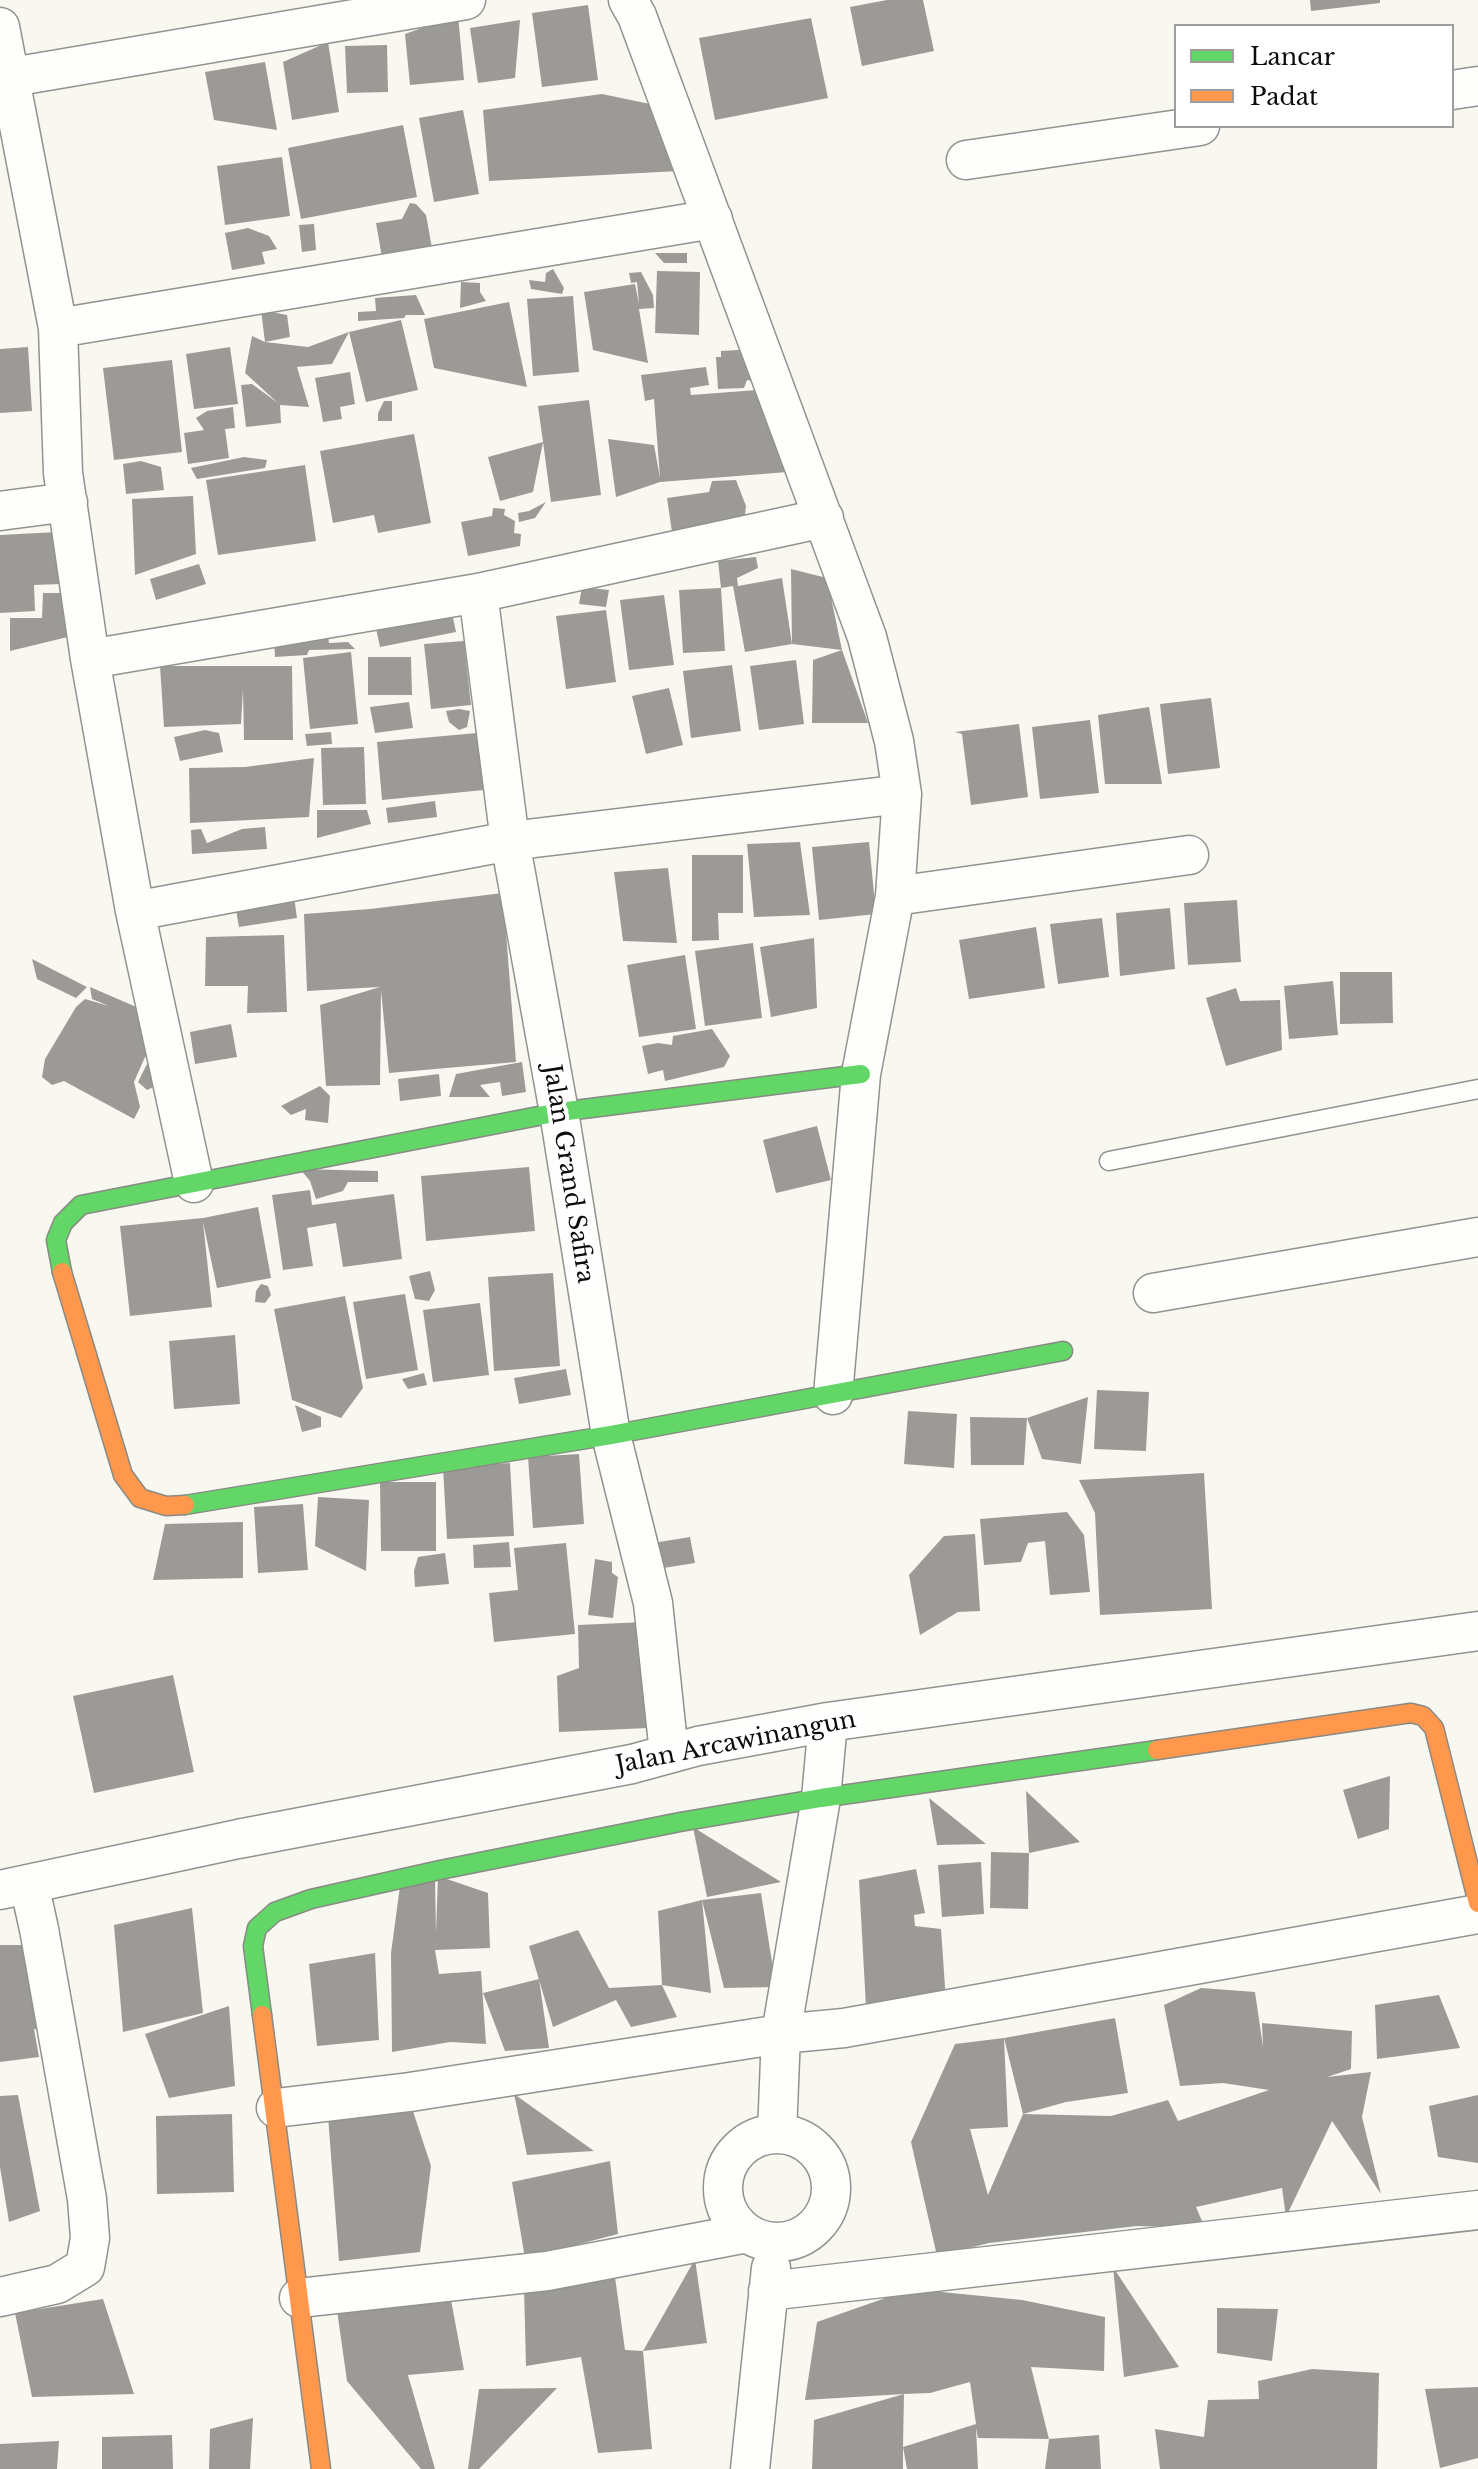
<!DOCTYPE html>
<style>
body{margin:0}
#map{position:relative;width:1478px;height:2469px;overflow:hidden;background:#f9f8f0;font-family:"Libre Baskerville",serif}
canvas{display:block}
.legend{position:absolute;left:1174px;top:24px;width:280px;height:104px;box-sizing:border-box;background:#fff;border:2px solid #9e9e9e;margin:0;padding:10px 14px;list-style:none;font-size:24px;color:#0c0c0c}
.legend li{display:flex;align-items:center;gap:16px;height:40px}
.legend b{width:40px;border:2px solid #9e9e9e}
</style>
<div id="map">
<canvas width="1478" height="2469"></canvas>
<ul class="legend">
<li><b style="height:10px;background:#63d668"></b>Lancar</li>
<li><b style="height:10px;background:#ff974d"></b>Padat</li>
</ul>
</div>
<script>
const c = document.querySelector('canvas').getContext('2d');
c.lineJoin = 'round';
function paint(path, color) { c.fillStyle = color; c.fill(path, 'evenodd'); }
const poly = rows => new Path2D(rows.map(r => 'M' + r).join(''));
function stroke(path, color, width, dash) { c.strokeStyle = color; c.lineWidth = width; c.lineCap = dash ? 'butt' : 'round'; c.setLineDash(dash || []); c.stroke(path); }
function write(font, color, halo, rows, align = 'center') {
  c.font = font + ' "Libre Baskerville",serif'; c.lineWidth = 8; c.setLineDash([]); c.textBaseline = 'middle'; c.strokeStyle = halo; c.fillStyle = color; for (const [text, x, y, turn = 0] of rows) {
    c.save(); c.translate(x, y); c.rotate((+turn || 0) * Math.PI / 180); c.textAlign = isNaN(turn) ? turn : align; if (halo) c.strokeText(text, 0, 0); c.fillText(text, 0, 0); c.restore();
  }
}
paint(poly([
 [887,0,923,0,934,51,862,66,850,7],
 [1310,0,1380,0,1380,3,1311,11],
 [588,5,598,80,542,87,532,13],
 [458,15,464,80,410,85,405,34],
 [811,18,828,98,715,120,699,38],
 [520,20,515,78,478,83,470,28],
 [328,42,339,112,292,120,283,62],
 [387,45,388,92,347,93,345,46],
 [265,62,277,130,214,120,205,72],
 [602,94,650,104,679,171,489,181,483,110],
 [463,110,479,194,434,202,419,118],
 [403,125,417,197,301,219,288,148],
 [282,157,290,216,225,225,217,166],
 [410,203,416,204,426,215,432,248,382,257,376,223,402,219],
 [314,224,316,250,302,252,299,225],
 [248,228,269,236,277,249,262,252,265,264,232,270,225,233],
 [655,253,687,253,687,263,664,263],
 [553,269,564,288,562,294,531,289,529,280,545,282,546,273],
 [657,271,700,272,699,335,655,333],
 [641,272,653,295,654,308,639,309,648,363,593,350,584,292,635,284,639,304,637,282,631,283,629,273],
 [461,282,480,283,480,292,486,301,460,308],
 [416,295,425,315,406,315,404,318,358,321,358,312,376,311,375,298],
 [573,296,579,372,533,376,527,299],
 [509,302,527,387,434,368,424,319],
 [261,310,287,315,290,337,265,342,308,347,349,332,401,320,418,390,366,402,349,332,332,364,297,367,309,407,280,405,281,423,246,427,241,385,252,384,278,403,245,373,252,336,265,342],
 [28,347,32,411,0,413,0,349],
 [230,347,238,404,194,409,186,354],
 [756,349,762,383,747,380,744,388,718,389,716,357,721,357,721,351],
 [172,360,182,452,114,460,103,368],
 [706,367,709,385,690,388,691,395,757,390,788,472,660,482,616,497,608,439,654,445,660,478,654,399,645,401,641,375],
 [350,372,355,404,340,407,342,419,323,422,315,378],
 [589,400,601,495,551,502,543,442,533,492,500,501,488,457,543,442,538,406],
 [384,401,392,401,392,421,378,421,378,413],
 [233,407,235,428,225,429,229,458,188,464,184,433,204,430,196,418,207,411],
 [414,434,431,523,378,533,374,515,333,523,320,451],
 [244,457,267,460,265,468,197,479,191,468],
 [141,461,161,467,164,490,126,494,123,464],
 [305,465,316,541,218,555,206,480],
 [736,480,746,506,744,522,672,532,667,498,709,492,712,481],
 [193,496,196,554,135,575,132,499],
 [546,502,535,518,519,522,518,513,529,511],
 [493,508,505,509,504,515,515,521,514,533,521,534,520,546,468,556,461,522,492,516],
 [58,532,61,584,34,585,35,611,0,613,0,535],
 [756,557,758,568,737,578,738,586,782,578,792,644,745,652,733,586,721,588,718,561],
 [199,564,206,584,156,600,150,579],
 [791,569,827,578,842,650,792,644],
 [582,587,609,590,606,607,579,604],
 [721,588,725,651,683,653,679,590],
 [43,593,70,593,80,634,10,651,10,618,42,618],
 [664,595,674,665,629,670,620,600],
 [451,608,456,632,380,647,375,624],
 [606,610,616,682,566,689,556,616],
 [327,629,329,643,348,642,355,649,309,650,307,655,275,657,274,640],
 [464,641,471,705,431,709,424,644],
 [842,650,868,723,812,723,813,660],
 [351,652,358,724,310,729,303,658],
 [368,657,411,657,412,695,368,695],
 [796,660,804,724,759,730,750,666],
 [732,665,741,731,691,738,683,671],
 [160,666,292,666,293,740,244,740,243,689,241,724,164,727],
 [669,688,683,745,646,754,632,696],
 [1211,698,1220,768,1168,774,1160,704],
 [409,702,413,728,375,733,370,707],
 [1149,707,1162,784,1105,784,1098,715],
 [459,709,470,711,467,727,459,730,449,722,446,711],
 [1090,720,1099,793,1040,799,1032,727],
 [1019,724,1028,797,971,805,962,734,955,732],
 [205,730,219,733,223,752,180,761,174,737],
 [331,732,332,744,307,746,305,734],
 [477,733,484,790,382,800,377,742],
 [364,747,366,804,323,805,321,748],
 [314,758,309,817,190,823,189,768,245,767],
 [435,801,437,817,388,823,386,808],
 [317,810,367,810,371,824,317,838],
 [265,827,267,849,192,854,191,830,201,829,207,843,242,829],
 [800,842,810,915,754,917,747,844],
 [869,842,876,914,819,920,812,847],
 [692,855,743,855,743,913,718,913,719,940,692,941],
 [668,868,677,943,623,941,614,872],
 [503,893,516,1062,389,1073,381,990,380,1085,326,1086,320,1005,380,987,307,991,304,914,370,909],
 [294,896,297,918,239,927,235,904],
 [1237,900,1241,962,1188,965,1184,903],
 [1170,908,1175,969,1120,976,1116,913],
 [1102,918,1109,977,1058,984,1050,924],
 [1036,927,1045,988,969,999,959,940],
 [284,935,287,1012,247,1013,248,986,205,986,206,937],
 [814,938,817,1008,771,1017,760,947],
 [753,943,762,1018,705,1026,695,951],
 [685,955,696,1029,639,1037,627,965],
 [32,959,87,987,76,998,37,979],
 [1340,972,1392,972,1393,1023,1340,1024],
 [1333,981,1338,1035,1289,1039,1284,986],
 [90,987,141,1009,159,1054,145,1057,134,1082,140,1107,134,1119,64,1081,52,1085,42,1077,45,1059,76,1007,85,999,109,1006,92,999],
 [1236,988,1240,1001,1280,1000,1282,1050,1226,1066,1206,998],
 [231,1024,237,1057,195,1064,190,1032],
 [712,1029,730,1056,724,1067,665,1081,663,1070,648,1074,642,1046,658,1043,672,1045,673,1036],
 [149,1060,162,1083,147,1090,138,1082],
 [522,1062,526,1092,502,1096,500,1082,480,1085,490,1097,449,1097,456,1074],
 [439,1074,441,1096,400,1101,398,1079],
 [320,1086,330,1096,328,1123,305,1120,306,1109,291,1115,281,1106],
 [817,1126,831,1180,776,1193,763,1140],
 [529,1167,535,1231,426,1241,421,1176],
 [300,1169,378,1171,378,1182,348,1182,343,1191,316,1199,310,1181],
 [310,1190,312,1205,394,1194,402,1259,343,1267,336,1223,307,1228,313,1266,283,1270,272,1195],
 [258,1207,271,1278,217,1288,203,1222,212,1307,130,1316,120,1226,203,1218],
 [430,1271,435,1290,429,1301,415,1299,409,1276],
 [553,1273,560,1366,494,1371,488,1277],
 [261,1284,268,1286,271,1295,265,1303,255,1302,256,1291],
 [405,1294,418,1370,366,1379,353,1302],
 [345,1296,363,1388,341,1418,292,1400,274,1309],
 [480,1303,489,1375,433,1382,423,1310],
 [235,1335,240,1404,174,1409,169,1341],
 [566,1369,571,1395,519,1404,514,1378],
 [424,1373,427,1385,408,1389,402,1379],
 [1097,1390,1149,1392,1146,1451,1094,1449],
 [1088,1397,1081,1464,1042,1459,1027,1418],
 [295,1405,321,1417,321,1427,302,1432],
 [908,1411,957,1414,954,1468,904,1464],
 [970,1417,1027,1418,1024,1465,971,1465],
 [579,1454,584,1524,533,1528,528,1457],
 [510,1463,514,1536,447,1539,443,1467],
 [1204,1473,1212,1609,1100,1615,1095,1513,1079,1480],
 [380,1482,436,1482,436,1551,381,1551],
 [318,1497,369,1500,366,1571,315,1546],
 [303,1504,308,1570,258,1573,254,1507],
 [1067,1512,1084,1535,1090,1592,1050,1595,1045,1541,1028,1543,1021,1562,984,1565,980,1519],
 [243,1522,243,1578,153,1580,165,1524],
 [975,1534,980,1611,958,1612,920,1635,909,1575,944,1536],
 [690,1537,695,1563,651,1570,647,1544],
 [509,1542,511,1567,474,1568,473,1545],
 [566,1543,575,1634,494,1642,489,1593,518,1590,514,1548],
 [445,1553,449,1584,415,1587,414,1571,418,1557],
 [595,1559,612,1562,612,1573,618,1577,613,1618,588,1615],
 [644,1622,648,1728,559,1732,557,1676,579,1668,578,1625],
 [173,1675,194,1772,94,1793,73,1696],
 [1390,1776,1389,1829,1358,1839,1343,1790],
 [1026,1791,1080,1842,1029,1853],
 [929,1798,986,1844,937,1845],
 [693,1827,781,1882,707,1897],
 [991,1852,1029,1853,1028,1909,990,1908],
 [981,1862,984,1914,942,1917,938,1865],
 [916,1869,925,1913,914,1915,915,1926,941,1929,946,2001,866,2007,859,1880],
 [438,1876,488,1893,490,1948,435,1950,439,1974,481,1971,486,2044,450,2042,392,2052,391,1953,400,1886,435,1879,436,1933],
 [761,1893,776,1987,724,1988,702,1900,711,1993,662,1985,677,2017,631,2027,616,2000,553,2027,529,1946,578,1930,609,1988,662,1985,658,1911,702,1900],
 [192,1908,203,2013,123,2032,114,1925],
 [0,1945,31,1945,47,2030,34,2029,39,2057,0,2062],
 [375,1953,379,2040,317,2046,309,1964],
 [539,1979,549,2048,505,2051,483,1993],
 [1201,1988,1255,1992,1263,2047,1262,2023,1352,2031,1351,2069,1327,2077,1371,2072,1362,2117,1381,2194,1332,2121,1286,2217,1282,2188,1196,2207,1205,2228,1137,2226,989,2243,937,2256,911,2142,955,2044,1004,2038,1008,2127,970,2129,988,2195,1023,2114,1111,2116,1168,2100,1178,2121,1269,2090,1223,2083,1180,2086,1164,2005],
 [1439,1995,1460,2048,1377,2059,1375,2005],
 [229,2006,235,2086,169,2098,145,2034],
 [1115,2018,1128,2093,1066,2102,1023,2114,1004,2038],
 [514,2094,594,2151,527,2155],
 [18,2095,40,2211,9,2222,0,2167,0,2096],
 [1478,2095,1478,2163,1438,2157,1429,2106],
 [409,2099,431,2166,420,2252,339,2261,328,2116],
 [232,2114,234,2192,157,2194,156,2116],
 [610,2161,618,2234,525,2258,512,2182],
 [695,2259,707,2343,643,2351],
 [1113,2267,1179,2367,1124,2377],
 [615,2277,625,2350,643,2351,652,2449,598,2453,581,2357,526,2366,524,2287],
 [449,2289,464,2370,408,2375,435,2469,421,2469,347,2381,336,2303],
 [911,2289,1022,2300,1105,2317,1104,2371,1031,2367,1049,2439,978,2438,976,2428,978,2469,907,2469,903,2447,903,2469,812,2469,814,2420,904,2394,805,2400,817,2322],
 [970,2382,976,2424,903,2447,904,2394,930,2393],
 [103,2299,134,2394,32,2397,15,2313],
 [1217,2308,1278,2309,1272,2361,1217,2353],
 [1312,2369,1379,2373,1377,2469,1160,2469,1155,2429,1204,2437,1208,2400,1259,2399,1258,2381],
 [1478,2387,1478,2458,1440,2468,1425,2389],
 [557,2388,479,2469,468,2469,479,2389],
 [253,2418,250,2469,209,2469,210,2429],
 [172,2435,173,2469,102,2469,102,2437],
 [1099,2435,1101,2469,1045,2469,1049,2439],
 [59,2441,57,2469,0,2469,0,2444]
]), '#9c9a96');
const lane = poly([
 [1109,1161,1478,1089]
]);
const street = poly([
 [628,0,637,16,867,637,894,741,902,794,895,896,861,1074,833,1395],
 [0,27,58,328,63,473,90,659,135,911,194,1183],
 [0,79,466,0],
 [1452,90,1478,86],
 [966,160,1200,126],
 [58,328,713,219],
 [0,511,68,502],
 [478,593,510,841,559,1112,611,1435,653,1603,669,1753],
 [90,659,478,593,824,518],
 [895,896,1189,855],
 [135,911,510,841,902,794],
 [1153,1293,1478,1237],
 [0,1890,238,1839,632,1764,698,1746,828,1722,1478,1631],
 [276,2108,410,2092,781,2034,844,2028,1478,1914],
 [777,2134,781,2034,821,1798,828,1722],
 '723 2188a54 54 0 1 1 108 0a54 54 0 1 1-108 0Z',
 [768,2291,1478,2210],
 [0,2297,57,2284,85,2267,90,2238,87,2199,39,1929,29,1884],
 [299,2298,547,2271,747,2233],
 [750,2469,771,2268]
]);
const fast = poly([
 [62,1272,56,1240,63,1223,81,1205,559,1112,861,1074],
 [185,1505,611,1435,1063,1351],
 [262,2015,253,1946,257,1928,275,1912,311,1899,440,1870,680,1822,821,1798,1157,1750]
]);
const slow = poly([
 [62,1272,123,1475,140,1498,166,1506,185,1505],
 [1157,1750,1411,1713,1423,1716,1434,1728,1478,1903],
 [262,2015,321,2469]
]);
stroke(lane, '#93928f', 21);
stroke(street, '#93928f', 41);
stroke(fast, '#898985', 21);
stroke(slow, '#898985', 21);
stroke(lane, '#fefefd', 18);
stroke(street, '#fefefd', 38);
stroke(fast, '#63d668', 18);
stroke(slow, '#ff974d', 18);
write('24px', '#0c0c0c', '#fff', [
 ["Jalan Grand Safira",568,1174,81],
 ["Jalan Arcawinangun",736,1743,-11]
]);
</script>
